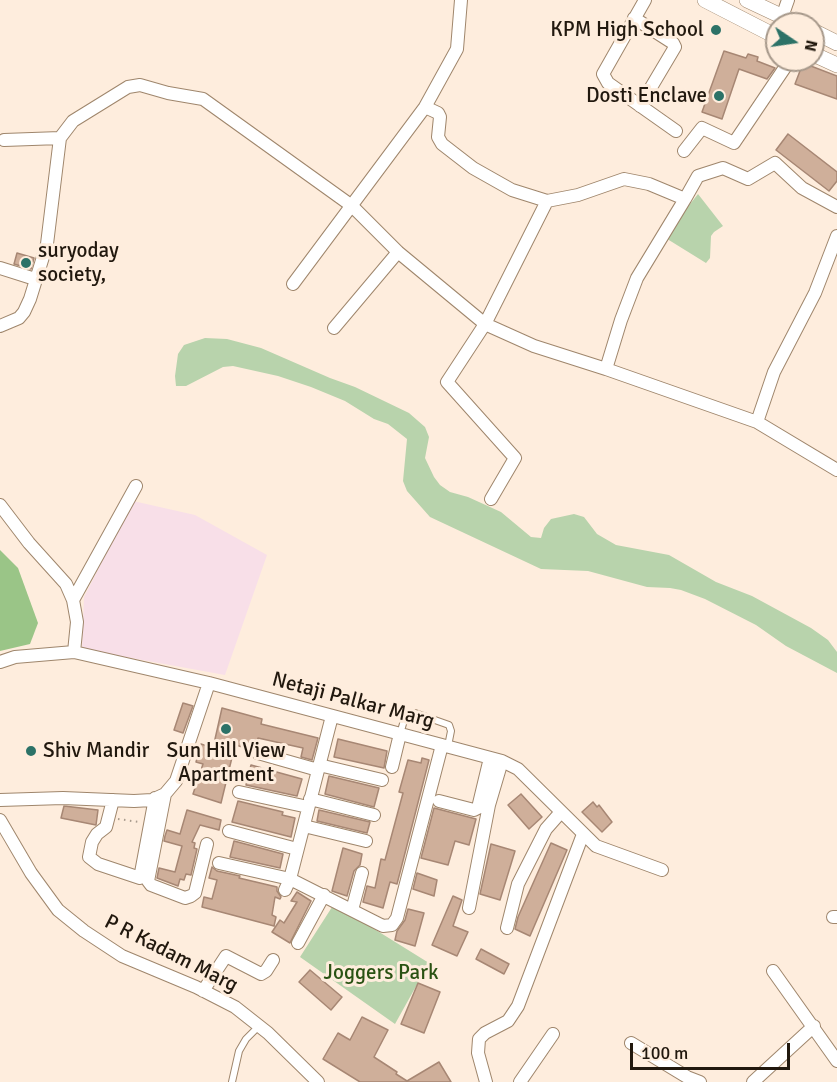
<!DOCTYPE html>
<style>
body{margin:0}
#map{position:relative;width:837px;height:1082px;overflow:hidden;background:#feeddd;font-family:Signika,sans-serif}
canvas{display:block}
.north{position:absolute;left:765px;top:12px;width:60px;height:60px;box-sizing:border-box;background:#feeddd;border:2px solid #a6988a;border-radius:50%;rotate:103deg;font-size:16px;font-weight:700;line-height:24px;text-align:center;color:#21180e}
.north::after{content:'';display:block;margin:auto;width:21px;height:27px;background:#2c7267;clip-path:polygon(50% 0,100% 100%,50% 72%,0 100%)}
.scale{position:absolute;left:630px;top:1043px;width:160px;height:27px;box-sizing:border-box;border:3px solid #21180e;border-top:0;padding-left:8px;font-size:18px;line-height:21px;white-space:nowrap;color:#21180e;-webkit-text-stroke:4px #feeddd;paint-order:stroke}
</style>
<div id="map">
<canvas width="837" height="1082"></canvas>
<div class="north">N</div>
<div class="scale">100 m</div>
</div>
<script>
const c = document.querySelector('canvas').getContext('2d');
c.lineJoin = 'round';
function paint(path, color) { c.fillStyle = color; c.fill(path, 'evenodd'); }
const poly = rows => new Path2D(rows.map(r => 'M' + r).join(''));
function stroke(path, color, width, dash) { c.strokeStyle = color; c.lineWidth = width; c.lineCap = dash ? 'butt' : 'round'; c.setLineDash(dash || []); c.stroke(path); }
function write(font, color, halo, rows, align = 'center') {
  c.font = font + ' Signika,sans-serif'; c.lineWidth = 6; c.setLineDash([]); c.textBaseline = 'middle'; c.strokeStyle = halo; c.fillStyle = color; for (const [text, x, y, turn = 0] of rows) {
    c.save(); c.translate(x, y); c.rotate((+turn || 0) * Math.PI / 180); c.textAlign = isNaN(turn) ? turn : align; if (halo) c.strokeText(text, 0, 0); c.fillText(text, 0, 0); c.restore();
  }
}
paint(poly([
 [133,501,195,515,267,555,225,675,82,649,84,597]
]), '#f8dfe8');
paint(poly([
 [698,194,723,226,714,232,711,236,710,258,706,263,664,237],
 [205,338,227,339,261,348,330,378,355,387,409,413,425,427,429,437,425,458,434,477,440,485,450,492,468,497,501,512,531,537,541,538,544,528,551,519,574,514,584,517,597,534,616,545,669,555,716,582,752,596,811,628,828,640,837,652,837,673,786,646,756,625,705,599,681,590,670,588,647,587,588,571,541,569,430,517,407,491,403,481,407,439,388,424,374,419,345,401,311,387,278,376,233,366,223,367,186,386,176,386,175,376,178,354,184,345],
 [334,904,429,963,395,1024,300,957]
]), '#b8d3ac');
paint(poly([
 [0,550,18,568,38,623,30,644,0,651]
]), '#9ac587');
const building = poly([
 [724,51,746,58,748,54,758,57,757,61,775,68,767,79,739,69,722,119,702,112,724,51],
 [803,63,837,76,837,99,795,84,803,63],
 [788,134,837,172,837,181,829,191,776,150,788,134],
 [17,253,34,258,31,269,14,264,17,253],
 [183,703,193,706,183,733,174,730,183,703],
 [222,708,262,719,261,724,318,738,312,760,301,757,303,748,258,738,256,745,251,749,235,745,221,803,193,794,203,764,196,762,201,744,213,748,222,708],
 [338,739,387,751,384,768,334,757,338,739],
 [422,758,429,760,397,884,390,882,383,908,363,902,367,886,375,888,381,859,385,860,403,793,399,792,408,760,421,763,422,758],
 [251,765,302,779,297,796,246,785,251,765],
 [329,776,379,788,374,807,325,794,329,776],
 [521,794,542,817,529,829,508,805,521,794],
 [238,801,283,812,282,815,295,818,291,837,232,822,238,801],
 [593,802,597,807,599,805,612,822,602,832,582,812,593,802],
 [64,806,98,810,96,825,61,818,64,806],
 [434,808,476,819,469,845,455,841,448,865,421,858,434,808],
 [187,810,221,820,219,830,200,825,192,842,195,843,194,848,197,849,191,875,186,874,184,880,180,879,178,886,157,878,159,868,175,872,182,846,164,841,165,836,167,830,180,834,187,810],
 [319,810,370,822,367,833,317,821,319,810],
 [234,841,283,854,280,868,230,857,234,841],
 [551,843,567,850,530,936,515,929,518,917,551,843],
 [491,844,515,851,500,900,480,894,491,844],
 [343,848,362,854,360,865,354,871,347,896,332,891,343,848],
 [212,867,217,871,240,876,239,878,277,887,277,891,281,897,280,899,275,897,272,915,276,917,274,926,202,907,204,897,212,899,217,880,209,878,212,867],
 [417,873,437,880,434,896,413,889,417,873],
 [297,892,311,901,290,943,272,932,280,920,284,923,297,902,291,901,297,892],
 [453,896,462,900,453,926,468,932,457,956,432,945,453,896],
 [408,909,424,913,415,946,395,940,397,931,405,920,408,909],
 [481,949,509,964,504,974,476,959,481,949],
 [310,970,342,997,331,1010,299,982,310,970],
 [418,983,440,992,424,1033,401,1024,418,983],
 [362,1017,388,1030,374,1057,397,1072,396,1074,407,1081,439,1062,451,1082,360,1082,323,1059,338,1033,350,1040,362,1017]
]);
paint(building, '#cfaf9a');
stroke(building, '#a78774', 1.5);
const service = poly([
 [400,734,405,717,409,713,415,713,449,725,451,731,448,746],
 [232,1082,239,1051,246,1039,259,1026]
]);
const minor = poly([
 [645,0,603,74,608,83,676,131],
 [782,17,788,0],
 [634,18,673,43,675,47,640,106],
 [425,107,438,113,440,117,438,137,442,144,473,168,512,190,547,201,578,195,624,179,649,184,685,199,698,176,723,168,748,179,775,163,802,188,837,207],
 [4,140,60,138],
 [684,151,702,128,734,143,790,60],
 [0,268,35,279],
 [293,284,425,107,457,49,461,0],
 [0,326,19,318,24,312,30,299,47,244,60,138,73,121,128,87,140,85,168,93,203,99,352,206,398,252,485,324,534,346,606,369,757,422,837,470],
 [334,328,398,252],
 [606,369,621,320,637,278,685,199],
 [757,422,774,372,815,293,837,236],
 [491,499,515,458,447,382,485,324,547,201],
 [0,505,29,543,66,584,73,600,77,622,74,652],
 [73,600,136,486],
 [0,662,15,657,74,652,209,683,502,761,518,769,596,846,662,870],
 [332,716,290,879,383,926,392,925,397,918,442,745],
 [258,753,318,770],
 [319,765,382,780],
 [392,767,400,734],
 [239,792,308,807],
 [165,794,148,881,151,885,185,898,191,896,195,893,207,844],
 [310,799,374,815],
 [0,800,63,798,134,801,152,800,165,794,176,781,209,683],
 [113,800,106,827,97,834,92,842,89,857,98,864,140,878,155,798],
 [439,801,474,810,478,808,490,758],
 [0,820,31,873,58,910,84,931,122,956,196,987,235,1007,268,1033,318,1082],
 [304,826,366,841],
 [229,831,297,849],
 [219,863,290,879,285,890],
 [469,908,489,805,502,761],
 [352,910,362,873],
 [833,917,837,917],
 [507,928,518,884,546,829,561,812],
 [298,943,324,895],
 [773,971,837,1061],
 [203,991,226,956,261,974,266,971,273,960],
 [631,1043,687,1077,700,1082],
 [486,1082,478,1053,479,1039,485,1033,508,1021,518,1006,583,834],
 [520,1082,553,1034],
 [753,1082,814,1026]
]);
const tertiary = poly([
 [705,0,777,37],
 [747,0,798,24],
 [813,31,837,43],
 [813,54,837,65]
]);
stroke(service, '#9f866c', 8);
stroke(minor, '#9f866c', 14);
stroke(tertiary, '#9f866c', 16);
stroke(poly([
 [118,819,139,822]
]), '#a89b8d', 2, [1.5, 4.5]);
stroke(service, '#fff', 6);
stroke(minor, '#fff', 12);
stroke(tertiary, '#fff', 15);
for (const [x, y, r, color] of [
 [716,30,6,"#2c7267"],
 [719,96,6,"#2c7267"],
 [26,263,6,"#2c7267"],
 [226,729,6,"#2c7267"],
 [31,751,6,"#2c7267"]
]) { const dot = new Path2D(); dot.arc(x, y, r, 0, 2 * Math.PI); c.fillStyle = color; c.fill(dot); stroke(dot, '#feeddd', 2); }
write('21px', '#21180e', '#feeddd', [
 ["KPM High School",704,30],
 ["Dosti Enclave",707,96],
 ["suryoday",38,251,"left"],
 ["society,",38,275,"left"],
 ["Shiv Mandir",43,751,"left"],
 ["Sun Hill View",226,751,"center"],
 ["Apartment",226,775,"center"]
], 'right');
write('21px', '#21180e', '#feeddd', [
 ["Netaji Palkar Marg",353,701,15],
 ["P R Kadam Marg",171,954,27]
]);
write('21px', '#2a5213', '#feeddd', [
 ["Joggers Park",381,973]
]);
</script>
